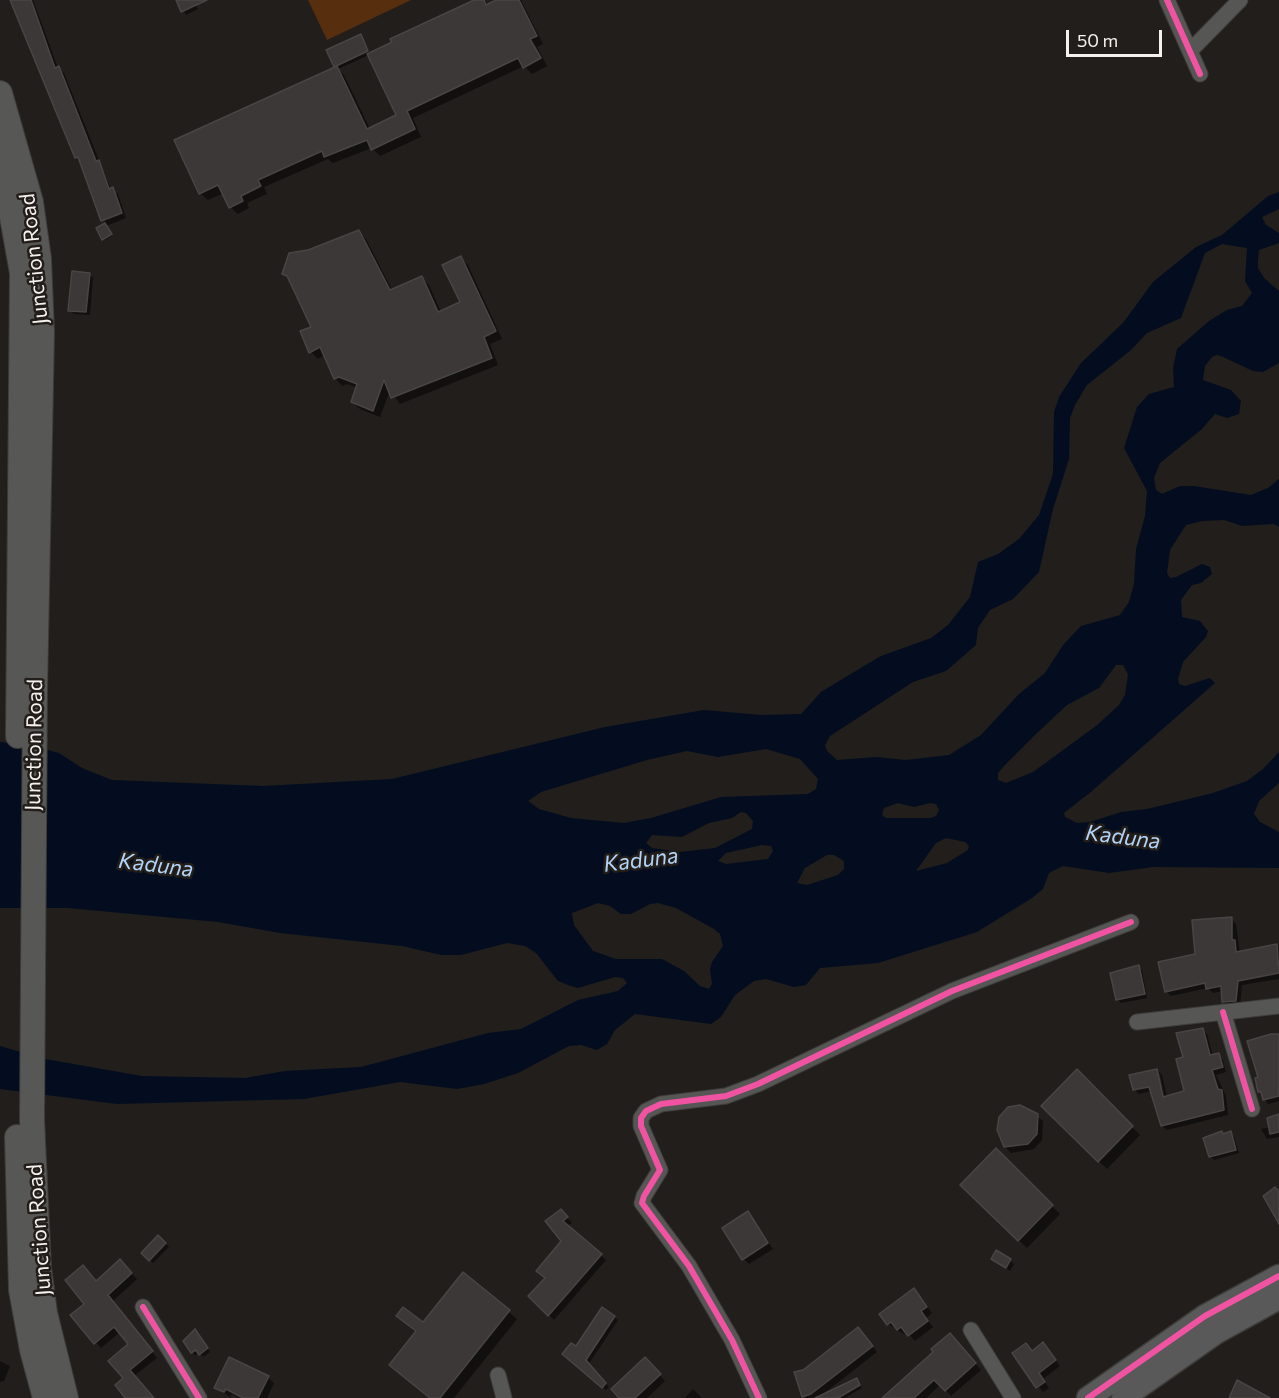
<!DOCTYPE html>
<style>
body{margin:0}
#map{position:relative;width:1279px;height:1398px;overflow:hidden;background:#211e1c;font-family:Commissioner,sans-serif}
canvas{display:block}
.scale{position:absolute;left:1066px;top:30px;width:96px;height:27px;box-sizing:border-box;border:3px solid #f5f1ef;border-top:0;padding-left:8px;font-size:18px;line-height:21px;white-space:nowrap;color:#f5f1ef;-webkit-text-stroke:4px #231e1a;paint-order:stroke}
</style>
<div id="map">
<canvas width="1279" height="1398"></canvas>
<div class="scale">50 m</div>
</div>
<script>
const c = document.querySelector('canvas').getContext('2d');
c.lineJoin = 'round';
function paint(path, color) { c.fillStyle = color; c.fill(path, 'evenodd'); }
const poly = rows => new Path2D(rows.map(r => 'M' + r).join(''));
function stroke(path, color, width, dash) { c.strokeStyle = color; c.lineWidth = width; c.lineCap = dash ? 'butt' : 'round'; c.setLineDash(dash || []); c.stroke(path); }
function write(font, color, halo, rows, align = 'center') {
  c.font = font + ' Commissioner,sans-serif'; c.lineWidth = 5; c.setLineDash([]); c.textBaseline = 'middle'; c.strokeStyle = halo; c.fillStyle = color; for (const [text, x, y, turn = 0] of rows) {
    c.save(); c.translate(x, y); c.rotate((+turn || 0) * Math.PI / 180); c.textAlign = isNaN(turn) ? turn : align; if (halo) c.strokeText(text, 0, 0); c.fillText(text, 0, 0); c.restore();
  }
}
paint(poly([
 [308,0,411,0,327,40]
]), '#572e0e');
paint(poly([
 [1279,192,1279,209,1262,217,1266,225,1279,233,1279,243,1259,250,1258,260,1258,268,1264,278,1279,291,1279,363,1263,372,1253,371,1223,357,1217,355,1212,357,1205,366,1203,380,1231,390,1241,401,1239,414,1227,418,1215,414,1202,429,1160,463,1154,478,1156,490,1162,494,1180,486,1194,486,1251,495,1268,488,1279,479,1279,527,1274,524,1242,526,1224,520,1202,521,1186,525,1170,550,1167,573,1170,578,1176,577,1202,564,1210,567,1212,574,1201,583,1192,585,1181,600,1182,617,1200,621,1208,631,1206,637,1183,662,1178,679,1179,684,1185,686,1210,678,1215,683,1092,791,1064,813,1065,817,1077,823,1090,822,1121,812,1147,809,1213,793,1247,781,1263,769,1279,752,1279,783,1259,801,1254,814,1260,822,1279,832,1279,868,1153,867,1109,873,1063,866,1049,873,1043,889,1032,898,977,932,878,963,820,968,806,985,794,987,766,979,754,981,735,995,721,1017,711,1024,635,1014,615,1030,607,1044,597,1050,581,1045,569,1046,518,1073,484,1084,457,1089,400,1082,304,1099,117,1104,0,1089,0,1046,45,1059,142,1076,245,1078,285,1071,361,1067,488,1033,521,1029,578,1000,618,991,627,983,623,978,615,977,578,988,568,985,558,981,536,953,525,946,507,943,461,955,441,955,402,946,280,933,218,922,68,908,0,908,0,742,33,746,59,753,82,768,112,780,263,786,392,779,605,727,704,710,761,715,801,714,821,692,854,672,881,656,931,638,948,625,970,597,978,562,998,554,1019,539,1039,515,1053,474,1054,412,1059,397,1081,363,1123,323,1153,282,1196,247,1222,235,1268,196],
 [1222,244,1247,248,1245,281,1252,293,1242,306,1227,310,1209,321,1177,349,1173,368,1174,387,1149,394,1137,407,1124,448,1147,491,1145,516,1136,549,1134,584,1129,602,1120,615,1081,626,1063,645,1045,673,1019,694,981,735,949,755,906,760,877,757,837,760,827,751,825,745,830,736,913,682,946,671,976,645,978,628,990,610,1013,599,1039,572,1053,509,1069,459,1070,418,1075,405,1087,385,1131,350,1147,333,1181,318,1205,253],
 [1116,665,1123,665,1128,674,1125,695,1119,705,1096,726,1033,772,1006,783,998,780,998,773,1004,766,1038,732,1067,705,1099,688],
 [766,749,800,759,818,779,816,789,808,794,721,797,651,818,624,823,571,818,539,809,528,801,541,792,647,760,687,751,718,757],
 [898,803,914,807,930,803,936,804,939,810,936,816,930,818,886,818,882,815,884,808],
 [741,812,746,813,753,821,752,829,715,848,680,852,652,848,646,843,652,835,682,837,709,823,732,818],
 [946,838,965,842,969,846,968,850,947,863,916,871,936,843],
 [762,845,771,846,773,851,768,859,726,864,718,861,726,853],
 [827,855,834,855,844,861,844,869,838,875,807,885,797,883,805,868],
 [598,903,610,906,621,914,631,914,650,904,658,903,676,908,714,929,720,934,723,946,712,962,710,969,712,984,709,989,700,986,684,971,662,959,616,959,593,951,574,925,572,913]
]), '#030d1f');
paint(poly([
 [13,0,33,0,58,68,64,73,111,190,118,194,126,218,106,226,112,236,105,240,98,229,106,224],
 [177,0,193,0,198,9,186,15],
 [478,0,484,0,489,5,499,0,521,0,543,44,537,47,547,66,532,74,524,66,413,118,421,137,380,156,372,148,333,163,328,159,264,187,267,194,247,203,249,208,238,214,230,207,224,193,208,200,200,193,337,67,335,66,360,36,370,54],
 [369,55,398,116,370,129,344,75,338,69],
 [359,232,366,239,392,290,422,278,429,285,441,312,462,302,460,258,468,265,502,339,490,344,498,365,400,404,390,390,380,417,360,409,352,402,358,388,347,384,342,386,335,378,325,355,318,359,311,352,313,327,291,281,284,274,308,252],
 [89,274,93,278,90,315,74,314,70,310],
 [1231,919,1236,924,1240,953,1277,946,1279,948,1279,979,1242,985,1240,1006,1229,1007,1224,1002,1223,991,1213,993,1208,988,1171,996,1166,991],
 [1138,967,1142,970,1147,998,1121,1003,1118,999],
 [1202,1029,1207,1034,1213,1056,1218,1055,1223,1060,1226,1072,1216,1075,1226,1096,1228,1115,1167,1130,1162,1126,1152,1091,1139,1094,1134,1089,1157,1070,1162,1075,1167,1098,1186,1092,1184,1058],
 [1157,1074,1160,1074,1166,1104,1164,1105],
 [1279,1033,1279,1101,1268,1104,1260,1092,1260,1078,1249,1042],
 [1077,1072,1140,1135,1107,1169,1043,1106],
 [1026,1108,1043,1121,1042,1140,1034,1149,1011,1153,1005,1147,1008,1109],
 [1279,1116,1279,1137,1267,1139,1261,1129,1270,1127],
 [1222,1133,1230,1133,1234,1137,1239,1153,1214,1160,1210,1156],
 [996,1150,1060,1214,1027,1248,962,1185],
 [748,1213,773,1249,749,1264,744,1259],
 [566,1216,572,1223,567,1226,606,1260,554,1320,530,1296,546,1279,563,1242,548,1221],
 [158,1237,169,1247,153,1263,143,1253],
 [997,1252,1014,1264,1010,1271,992,1258],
 [120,1261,137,1279,113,1301,157,1358,134,1376,153,1398,127,1398,125,1379,130,1344,120,1332,101,1348,73,1316,86,1304,97,1282],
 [463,1274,517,1319,454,1398,431,1398,417,1333,398,1316,423,1325],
 [919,1296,932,1313,926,1318,933,1327,915,1341,907,1332,904,1334,888,1324],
 [602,1309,618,1320,588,1365,609,1387,606,1390,568,1357],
 [858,1329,877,1352,818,1398,805,1398,804,1371],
 [199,1335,210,1352,203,1357,200,1353,195,1355,192,1352],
 [955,1340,981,1370,951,1396,941,1384,926,1398,885,1398],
 [1048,1349,1060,1366,1043,1379,1049,1388,1043,1392,1014,1354],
 [645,1359,665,1381,647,1398,621,1398],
 [0,1361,10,1366,4,1381,0,1382],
 [268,1378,274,1383,267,1398,240,1398,232,1394,230,1397,216,1387],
 [856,1380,862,1388,845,1398,828,1398],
 [693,1389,702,1398,685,1398]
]), '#0007');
const building = poly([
 [10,0,31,0,55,68,59,66,96,161,99,160,109,189,113,187,122,213,101,221,78,157,75,158,10,0],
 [176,0,207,0,181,12,176,0],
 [474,0,484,0,486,5,496,0,519,0,537,36,530,39,541,58,523,68,518,58,407,111,415,129,371,150,367,140,324,157,322,151,258,180,261,186,241,196,243,201,229,208,218,185,199,194,174,140,337,66,367,129,396,115,367,54,392,42,390,39,474,0],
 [361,34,368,51,334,67,326,50,361,34],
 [105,223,112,234,102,240,96,228,105,223],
 [359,230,390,290,422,276,438,312,460,302,442,265,461,256,496,331,484,337,492,358,391,398,384,380,373,411,351,402,357,384,339,377,334,379,320,347,309,353,300,331,311,327,287,276,282,274,289,253,308,250,359,230],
 [72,271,90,273,86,312,68,311,72,271],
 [1232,917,1232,940,1235,940,1236,952,1277,944,1279,973,1238,981,1236,1001,1222,1002,1221,986,1206,989,1205,983,1165,992,1158,962,1195,954,1192,920,1232,917],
 [1139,965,1145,994,1116,1000,1110,973,1139,965],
 [1203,1028,1210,1055,1219,1053,1223,1067,1212,1070,1218,1089,1222,1090,1224,1110,1161,1126,1149,1087,1133,1090,1129,1075,1157,1069,1163,1097,1184,1091,1176,1059,1183,1057,1176,1033,1203,1028],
 [1271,1034,1279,1034,1279,1096,1263,1100,1261,1092,1258,1092,1255,1078,1258,1077,1247,1041,1271,1034],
 [1077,1069,1133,1126,1098,1162,1041,1106,1077,1069],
 [1020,1105,1038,1114,1037,1134,1028,1144,1004,1147,997,1130,999,1117,1008,1107,1020,1105],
 [1279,1114,1279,1132,1270,1134,1267,1118,1279,1114],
 [1222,1131,1223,1134,1231,1131,1236,1150,1209,1157,1203,1138,1222,1131],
 [996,1148,1053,1205,1018,1241,960,1185,996,1148],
 [1275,1187,1279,1192,1279,1224,1263,1196,1275,1187],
 [561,1209,568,1217,563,1221,602,1254,548,1316,528,1296,545,1278,536,1271,561,1241,545,1221,561,1209],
 [748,1211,768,1243,742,1260,722,1228,748,1211],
 [158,1235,166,1243,149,1261,141,1253,158,1235],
 [996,1250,1011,1259,1006,1268,991,1259,996,1250],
 [120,1259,132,1273,108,1295,153,1351,130,1370,154,1398,125,1398,115,1385,123,1378,108,1361,128,1344,114,1327,94,1344,70,1315,84,1304,65,1280,83,1265,96,1281,120,1259],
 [463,1272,510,1310,440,1398,430,1398,389,1365,416,1331,396,1316,403,1307,423,1322,463,1272],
 [914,1288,927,1307,921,1311,928,1321,908,1336,901,1327,897,1330,891,1322,887,1325,879,1314,914,1288],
 [602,1307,615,1316,586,1360,606,1383,602,1388,562,1354,571,1343,576,1346,602,1307],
 [858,1327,873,1346,811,1394,802,1397,794,1372,803,1370,858,1327],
 [195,1329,208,1348,199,1355,196,1350,191,1353,183,1341,195,1329],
 [950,1333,976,1363,945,1391,934,1380,914,1398,882,1398,933,1352,931,1349,950,1333],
 [1043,1342,1056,1360,1039,1373,1045,1382,1036,1388,1012,1353,1026,1343,1032,1351,1043,1342],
 [229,1357,269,1376,258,1398,243,1398,226,1389,224,1392,214,1388,229,1357],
 [645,1357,661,1374,635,1398,619,1398,611,1389,645,1357],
 [857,1378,860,1385,838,1398,815,1398,857,1378],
 [1237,1380,1270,1398,1229,1398,1237,1380]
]);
paint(building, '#3c3837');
stroke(building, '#484544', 1.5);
const street = poly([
 [1167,0,1200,74],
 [1190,51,1240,0],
 [1223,1012,1252,1109],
 [1137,1022,1279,1006],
 [143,1307,199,1398],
 [971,1330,1013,1398],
 [498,1375,504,1398],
 [759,1398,732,1340,689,1266,642,1203,644,1196,660,1170,641,1126,641,1118,646,1111,661,1104,726,1096,758,1084,952,991,1131,922]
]);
const secondary = poly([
 [1088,1398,1205,1316,1279,1276],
 [1123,1398,1217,1332,1279,1298]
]);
const primary = poly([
 [0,93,31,202,39,259,42,332,35,690,32,1120,39,1268,45,1313,66,1398],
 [0,150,22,273,18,736],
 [17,1137,21,1290,32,1350,45,1398]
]);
stroke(street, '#3e3c3a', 17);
stroke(secondary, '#3e3c3a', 25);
stroke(primary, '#3e3c3a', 26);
stroke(street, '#565655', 15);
stroke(secondary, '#585958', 22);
stroke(primary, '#575756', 24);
stroke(poly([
 [1167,0,1200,74],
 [1223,1012,1252,1109],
 [143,1307,199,1398],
 [759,1398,732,1340,689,1266,642,1203,644,1196,660,1170,641,1126,641,1118,646,1111,661,1104,726,1096,758,1084,952,991,1131,922],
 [1088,1398,1205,1316,1279,1276]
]), '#f153a3', 6);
write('21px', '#f5f1ef', '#231e1a', [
 ["Junction Road",34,259,-96],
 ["Junction Road",34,745,-89],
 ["Junction Road",39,1230,-94]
]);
write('italic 22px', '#b2d4f8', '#231e1a', [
 ["Kaduna",1123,837,7],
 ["Kaduna",641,860,-7],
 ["Kaduna",156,865,7]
]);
</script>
